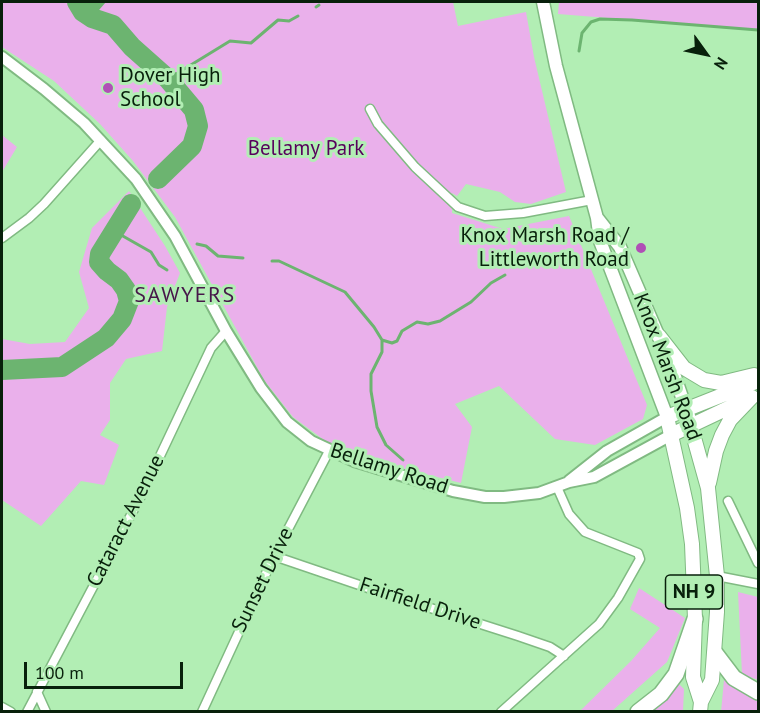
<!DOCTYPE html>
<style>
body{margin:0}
#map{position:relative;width:760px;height:713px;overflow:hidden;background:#b2eeb4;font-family:"PT Sans",sans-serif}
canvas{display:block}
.frame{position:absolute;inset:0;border:3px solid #08200b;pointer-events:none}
.north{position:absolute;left:676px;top:24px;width:60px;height:60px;-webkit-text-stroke:4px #b2eeb4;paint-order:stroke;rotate:123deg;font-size:16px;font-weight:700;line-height:24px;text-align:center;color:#08200b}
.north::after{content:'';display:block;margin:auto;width:21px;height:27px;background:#08200b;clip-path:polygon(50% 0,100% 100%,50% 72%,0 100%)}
.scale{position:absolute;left:24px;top:662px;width:159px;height:27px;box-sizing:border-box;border:3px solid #08200b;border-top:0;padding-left:8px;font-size:18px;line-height:21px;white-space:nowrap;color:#08200b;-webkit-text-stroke:4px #b2eeb4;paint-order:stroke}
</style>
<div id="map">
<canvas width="760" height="713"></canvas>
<div class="frame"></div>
<div class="north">N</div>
<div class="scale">100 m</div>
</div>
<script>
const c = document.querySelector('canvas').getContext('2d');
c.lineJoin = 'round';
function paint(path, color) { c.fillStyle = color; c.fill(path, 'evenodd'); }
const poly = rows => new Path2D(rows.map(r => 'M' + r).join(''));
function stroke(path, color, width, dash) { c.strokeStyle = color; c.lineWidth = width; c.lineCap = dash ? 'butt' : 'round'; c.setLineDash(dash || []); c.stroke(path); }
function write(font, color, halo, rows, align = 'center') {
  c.font = font + ' "PT Sans",sans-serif'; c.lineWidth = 6; c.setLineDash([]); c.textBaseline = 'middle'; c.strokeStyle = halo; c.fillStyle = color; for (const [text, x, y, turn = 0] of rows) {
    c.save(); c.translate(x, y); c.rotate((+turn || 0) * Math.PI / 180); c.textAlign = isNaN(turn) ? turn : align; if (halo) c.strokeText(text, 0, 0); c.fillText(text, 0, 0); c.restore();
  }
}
paint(poly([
 [2,2,453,2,458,26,526,12,534,57,566,192,531,204,515,202,500,192,466,184,457,196,452,193,452,213,503,229,569,216,647,405,643,419,595,445,555,439,499,386,455,404,472,427,461,483,369,460,328,443,293,417,264,380,175,217,133,161,100,124,54,81,2,47],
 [559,2,758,2,758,30,558,14],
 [2,135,17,147,2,172],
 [129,191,165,246,180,273,167,307,162,351,126,359,110,383,110,420,100,435,119,445,104,485,81,481,41,526,2,500,2,339,30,344,65,342,89,308,79,272,92,228],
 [639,588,685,618,667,662,612,711,580,711,631,661,660,628,630,609],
 [738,592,758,597,758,680,742,674],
 [724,680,758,697,758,711,721,712],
 [678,683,684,689,683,711,649,712]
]), '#eab0eb');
paint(poly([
 [68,2,106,2,92,18,75,16]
]), '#6cb470');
stroke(poly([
 [316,7,319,5],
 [579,51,582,33,591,22,600,19,632,20,758,30],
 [168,79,230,41,251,43,278,20,289,21,298,16],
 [114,231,151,252,159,265,167,270],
 [197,244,206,246,218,256,243,258],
 [272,261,279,261,345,292,374,327,382,340,382,352,371,374,371,391,377,427,386,445,403,460],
 [382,340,392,343,397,341,402,331,417,322,428,324,440,321,471,302,491,283,505,275]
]), '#6cb470', 3);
stroke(poly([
 [77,2,83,12,92,18,113,25,132,47,168,79,194,110,198,126,192,146,158,179],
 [2,370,62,367,106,338,122,319,129,301,126,290,119,280,107,271,99,262,100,254,131,204]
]), '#6cb470', 20);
const minor = poly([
 [370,109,378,124,415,167,458,207,485,216,523,213,592,200],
 [2,238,29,218,44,204,101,140],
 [728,501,758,563],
 [274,556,371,589,518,636,550,647,564,656],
 [717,576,758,584],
 [37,692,46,712],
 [2,707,11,712],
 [27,712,142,494,211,348,226,331],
 [202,712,274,556,329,451],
 [501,712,599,624,618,598,640,559,638,553,585,532,569,514,557,487]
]);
const tertiary = poly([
 [2,57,44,89,84,123,136,179,175,236,226,331,261,388,287,422,311,441,354,461,453,491,485,497,504,497,539,493,569,482,594,477,671,435],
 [569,481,607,451,667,417]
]);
const secondary = poly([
 [543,2,556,66,597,218,600,241,667,417],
 [598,219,620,247,671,365,686,409]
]);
const primary = poly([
 [659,336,684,368,704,380,721,383,754,375],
 [686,409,708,488,717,576,717,612,712,680,701,702],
 [671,435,745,400],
 [709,483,716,451,722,435,730,420,752,397],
 [700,712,701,702,693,677,695,619,692,544,687,508,667,417,758,381]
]);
const motorway = poly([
 [715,653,734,678,758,692],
 [638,712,661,694,676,674,695,619]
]);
stroke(minor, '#80ba82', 11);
stroke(tertiary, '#80ba82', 14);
stroke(secondary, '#80ba82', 15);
stroke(primary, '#80ba82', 16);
stroke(motorway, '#80ba82', 18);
stroke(minor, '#fff', 8);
stroke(tertiary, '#fff', 10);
stroke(secondary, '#fff', 12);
stroke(primary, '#fff', 14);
stroke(motorway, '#fff', 15);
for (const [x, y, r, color] of [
 [108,88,6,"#b04fb6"],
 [641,248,6,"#b04fb6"]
]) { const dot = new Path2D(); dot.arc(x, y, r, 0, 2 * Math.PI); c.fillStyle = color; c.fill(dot); stroke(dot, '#b2eeb4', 2); }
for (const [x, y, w] of [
 [694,592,57]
]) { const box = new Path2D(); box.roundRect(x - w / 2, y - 17, w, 34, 4.5); c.fillStyle = '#b2eeb4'; c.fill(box); stroke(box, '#08200b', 1.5); }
write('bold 20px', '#08200b', null, [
 ["NH 9",694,592]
]);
write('21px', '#08200b', '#b2eeb4', [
 ["Dover High",120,76],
 ["School",120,100],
 ["Knox Marsh Road /",629,236,"right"],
 ["Littleworth Road",629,260,"right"]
], 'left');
write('21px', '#57005c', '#b2eeb4', [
 ["Bellamy Park",306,149]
]);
write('21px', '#08200b', '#b2eeb4', [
 ["Knox Marsh Road",667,367,69],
 ["Bellamy Road",389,469,18],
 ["Cataract Avenue",126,521,-63],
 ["Sunset Drive",263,580,-64],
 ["Fairfield Drive",420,604,18]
]);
c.letterSpacing = '1.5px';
write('22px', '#461749', '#b2eeb4', [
 ["SAWYERS",185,296]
]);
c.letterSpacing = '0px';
</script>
